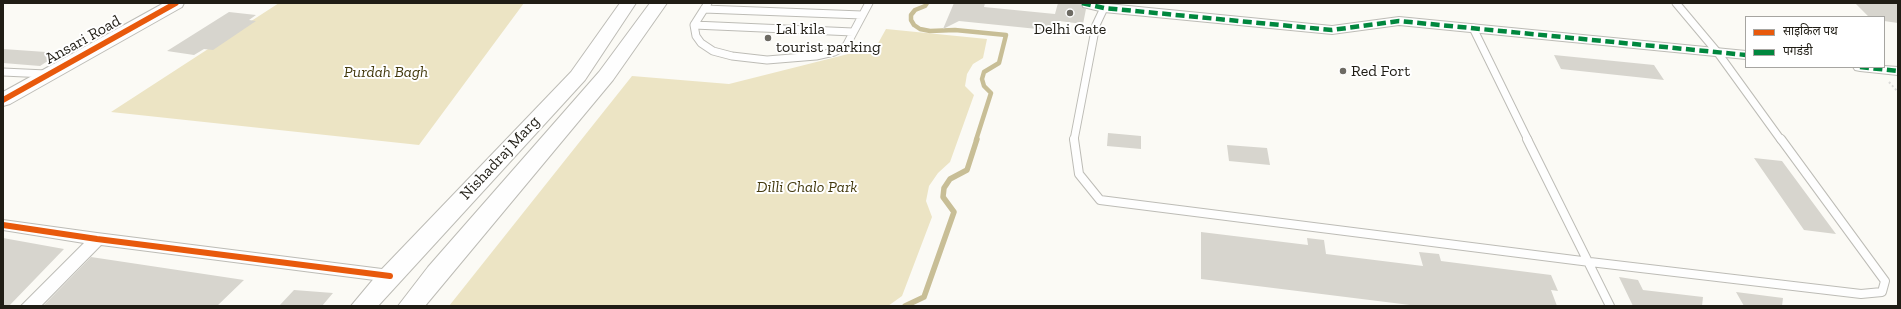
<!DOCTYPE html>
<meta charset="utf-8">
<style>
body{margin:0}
#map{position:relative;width:1901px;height:309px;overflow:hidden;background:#fbfaf5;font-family:"Zilla Slab","Noto Sans Devanagari",serif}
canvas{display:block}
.frame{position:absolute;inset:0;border:4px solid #201d15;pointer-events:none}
.legend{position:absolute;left:1745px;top:16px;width:140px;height:52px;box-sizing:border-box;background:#fff;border:1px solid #a6a5a1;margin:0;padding:5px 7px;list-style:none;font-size:12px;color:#201d15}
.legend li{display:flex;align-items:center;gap:8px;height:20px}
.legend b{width:20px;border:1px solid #a6a5a1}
</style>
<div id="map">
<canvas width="1901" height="309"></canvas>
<div class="frame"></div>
<ul class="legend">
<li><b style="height:5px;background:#e8590c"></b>साइकिल पथ</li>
<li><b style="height:5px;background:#00873e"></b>पगडंडी</li>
</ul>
</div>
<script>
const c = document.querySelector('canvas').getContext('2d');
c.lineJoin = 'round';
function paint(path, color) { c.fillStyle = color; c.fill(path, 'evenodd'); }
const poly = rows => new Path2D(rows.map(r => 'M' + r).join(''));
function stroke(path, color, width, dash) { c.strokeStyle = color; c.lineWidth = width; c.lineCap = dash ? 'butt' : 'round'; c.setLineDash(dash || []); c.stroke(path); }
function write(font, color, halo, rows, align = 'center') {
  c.font = font + ' "Zilla Slab",serif'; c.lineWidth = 4; c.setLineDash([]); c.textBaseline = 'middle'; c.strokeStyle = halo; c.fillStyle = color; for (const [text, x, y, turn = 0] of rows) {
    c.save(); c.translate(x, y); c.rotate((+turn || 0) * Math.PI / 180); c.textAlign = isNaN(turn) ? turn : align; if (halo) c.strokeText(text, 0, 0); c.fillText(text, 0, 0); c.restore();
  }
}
paint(poly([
 [279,3,524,3,419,145,111,112],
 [886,29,987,39,983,58,973,64,967,74,965,86,974,95,950,162,938,173,929,186,926,201,932,217,902,296,888,306,449,306,632,76,729,84,876,47]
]), '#ece4c4');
stroke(poly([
 [927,3,925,6,915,10,911,15,911,20,914,25,920,29,930,31,955,30,1006,35,999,63,984,72,982,79,984,86,991,93,976,140]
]), '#c8be96', 4.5);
stroke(poly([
 [905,306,924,297,954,212,943,197,944,188,950,179,967,170,977,139]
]), '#c8be96', 5.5);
paint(poly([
 [954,3,985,3,984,7,1055,14,1058,3,1081,3,1082,7,1086,9,1083,24,1059,21,1057,31,959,21,943,29],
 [1855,3,1898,3,1898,23,1884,21,1884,17,1869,17],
 [229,12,256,15,249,20,256,21,213,50,204,49,194,55,167,51],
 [3,49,60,53,40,66,3,63],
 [1554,55,1654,65,1664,80,1561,69],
 [1108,133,1141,136,1141,149,1107,146],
 [1227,145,1267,148,1270,165,1229,161],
 [1754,158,1782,161,1836,234,1804,230],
 [1201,232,1308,245,1307,238,1324,240,1326,254,1423,266,1419,252,1439,254,1441,261,1551,275,1558,291,1551,290,1557,306,1418,306,1201,279],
 [3,238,64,249,9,306,3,306],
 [91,257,244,280,217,306,43,306],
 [1619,277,1638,280,1643,290,1703,297,1702,306,1633,306],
 [294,290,333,293,322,306,279,306],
 [1736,292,1783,298,1782,306,1744,306]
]), '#d7d5ce');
const laneFar1 = poly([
 [708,3,694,25,696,36,701,43,713,51,732,56,767,60,816,56,834,52,846,46,869,3],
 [1676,3,1718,53,1781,140],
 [704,9,862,15],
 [694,25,853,32],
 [1473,28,1528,140],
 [3,72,46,74],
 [1074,140,1096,25,1104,8]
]);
const lane = poly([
 [1074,139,1079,174,1100,200,1590,262,1861,294,1882,292,1885,281,1781,139],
 [1527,139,1610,306]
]);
const street = poly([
 [1082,3,1098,3,1332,26,1399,17,1746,51,1746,59,1399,25,1332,34,1104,12,1083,7,1082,3],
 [1884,66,1898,67,1898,75,1860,71,1855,70,1853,67,1884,67,1884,66],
 [3,220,97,233,390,270,396,272,399,276,396,280,390,282,101,245,41,306,21,306,84,243,3,230,3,220]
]);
const secondary = poly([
 [164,3,184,3,182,7,10,104,3,106,3,92,164,3],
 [620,3,636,3,585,80,378,306,351,306,381,270,571,72,620,3],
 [650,3,667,3,613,80,425,306,398,306,428,267,599,72,650,3]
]);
stroke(laneFar1, '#bdbcb6', 9);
stroke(lane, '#bdbcb6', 10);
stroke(street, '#bdbcb6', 2);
stroke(secondary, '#bdbcb6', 2);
stroke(poly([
 [1889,82,1898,92]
]), '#dbdbd9', 2, [2, 2.5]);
stroke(laneFar1, '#fefefe', 7);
stroke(lane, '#fefefe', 8);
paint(street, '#fefefe');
paint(secondary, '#fefefe');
stroke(poly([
 [1082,3,1104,8,1332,30,1399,21,1746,55],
 [1860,67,1898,71]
]), '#00873e', 4.5, [9, 4.5]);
stroke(poly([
 [3,100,176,3]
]), '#e8590c', 5.5);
stroke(poly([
 [3,225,97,239,390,276]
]), '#e8590c', 6);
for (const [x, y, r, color] of [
 [1070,13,4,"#6d6a63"],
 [768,38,4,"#6d6a63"],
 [1343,71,4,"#6d6a63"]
]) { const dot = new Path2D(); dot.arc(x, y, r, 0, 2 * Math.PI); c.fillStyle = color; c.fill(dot); stroke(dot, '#fff', 1.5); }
write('16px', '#201d15', '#fff', [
 ["Lal kila",776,29],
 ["tourist parking",776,47],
 ["Delhi Gate",1070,29,"center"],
 ["Red Fort",1351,71]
], 'left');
write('16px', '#201d15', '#fff', [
 ["Ansari Road",83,40,-29],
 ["Nishadraj Marg",500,158,-47]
]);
write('italic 16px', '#443a0e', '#fff', [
 ["Purdah Bagh",386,72],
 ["Dilli Chalo Park",807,187]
]);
</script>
